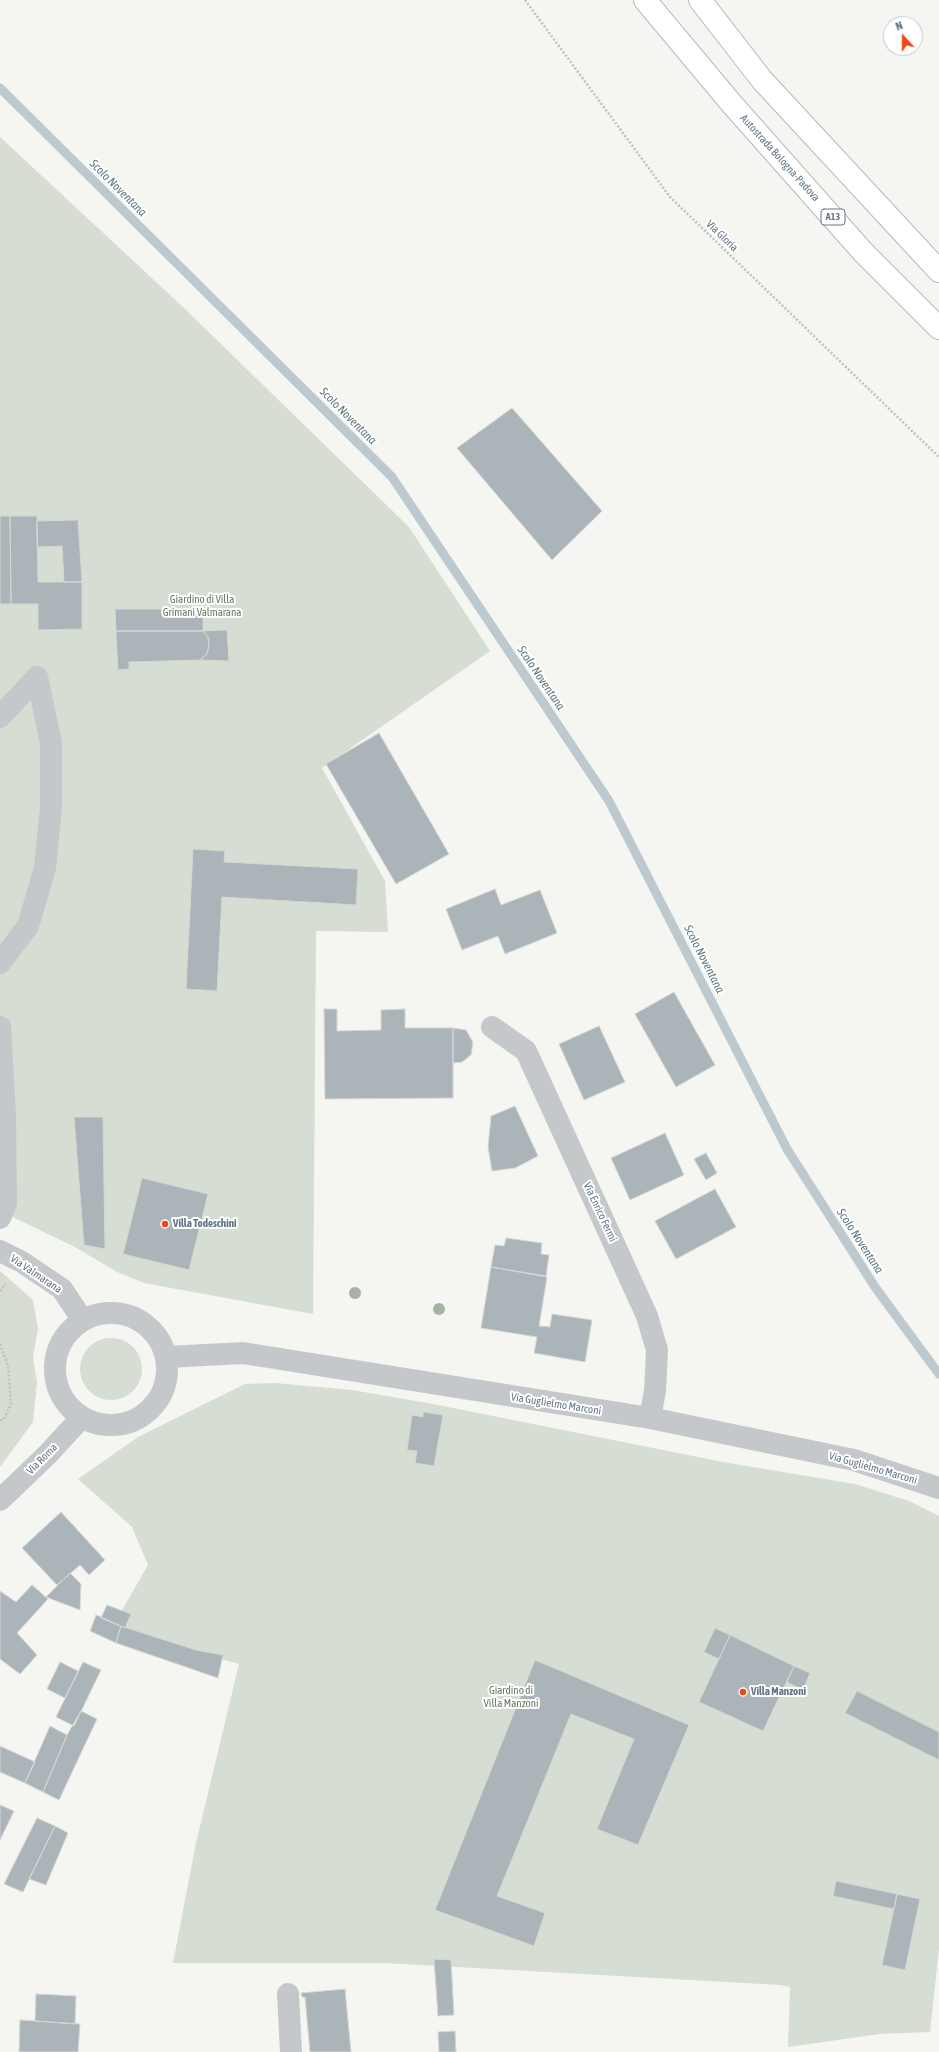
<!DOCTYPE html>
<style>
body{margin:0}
#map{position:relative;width:939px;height:2052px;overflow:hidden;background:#f5f5f1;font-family:"Asap Condensed",sans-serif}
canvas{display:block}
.north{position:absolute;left:883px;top:16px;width:40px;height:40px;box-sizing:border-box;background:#fff;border:1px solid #c0c8ce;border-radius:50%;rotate:339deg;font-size:11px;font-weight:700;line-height:16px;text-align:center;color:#627685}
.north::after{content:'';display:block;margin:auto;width:14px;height:18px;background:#f14515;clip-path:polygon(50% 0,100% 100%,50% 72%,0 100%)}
</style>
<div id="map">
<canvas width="939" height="2052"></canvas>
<div class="north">N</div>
</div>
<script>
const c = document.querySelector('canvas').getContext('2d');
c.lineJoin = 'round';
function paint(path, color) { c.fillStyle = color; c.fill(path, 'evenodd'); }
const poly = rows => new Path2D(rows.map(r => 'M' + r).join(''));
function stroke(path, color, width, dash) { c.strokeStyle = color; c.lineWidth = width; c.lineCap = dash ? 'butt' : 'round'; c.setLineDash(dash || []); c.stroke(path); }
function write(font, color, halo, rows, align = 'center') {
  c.font = font + ' "Asap Condensed",sans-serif'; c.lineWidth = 4; c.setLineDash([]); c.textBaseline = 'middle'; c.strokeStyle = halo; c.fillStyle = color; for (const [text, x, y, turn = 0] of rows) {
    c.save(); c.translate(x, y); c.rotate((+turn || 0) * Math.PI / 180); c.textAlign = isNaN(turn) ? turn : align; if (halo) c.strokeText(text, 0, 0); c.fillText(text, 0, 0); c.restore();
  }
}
paint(poly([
 [0,137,184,308,409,527,490,651,322,768,385,881,388,932,316,931,313,1314,144,1283,117,1272,75,1247,0,1211],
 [0,1271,33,1300,38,1329,33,1357,37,1382,33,1422,0,1467],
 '80 1369a31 31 0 1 1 62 0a31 31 0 1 1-62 0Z',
 [275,1383,352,1390,433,1404,723,1462,855,1484,909,1501,939,1516,939,1948,930,2032,879,2034,788,2047,790,1987,780,1985,384,1963,173,1963,196,1843,239,1664,112,1628,148,1565,132,1527,78,1479,138,1437,245,1384]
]), '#d6ddd2');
stroke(poly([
 [0,88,392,477,609,801,787,1149,875,1287,939,1374]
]), '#bdc9ce', 9);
const building = poly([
 [512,408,602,511,552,560,457,448,512,408],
 [0,516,10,516,11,604,0,604,0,516],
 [10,516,37,516,38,582,82,582,82,629,38,630,38,604,11,604,10,516],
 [78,520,82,582,64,582,62,546,37,547,37,521,78,520],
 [115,609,203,609,203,631,116,631,115,609],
 [227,630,229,661,200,660,207,654,209,646,208,637,203,631,227,630],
 [116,631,203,631,208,637,209,646,207,654,200,660,129,662,129,669,118,670,116,631],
 [379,733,449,854,396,884,326,764,379,733],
 [193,849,225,851,224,862,358,869,356,905,222,897,217,991,186,989,193,849],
 [495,889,501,905,540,890,557,933,505,954,498,936,462,950,446,909,495,889],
 [674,992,715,1065,676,1087,635,1014,674,992],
 [324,1009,337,1009,337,1031,381,1030,381,1010,405,1009,405,1028,453,1028,453,1098,325,1099,324,1009],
 [599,1026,625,1082,584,1100,559,1044,599,1026],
 [453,1028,466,1030,473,1042,471,1055,462,1062,453,1063,453,1028],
 [515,1106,538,1156,515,1168,492,1171,488,1147,491,1116,515,1106],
 [74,1117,103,1117,105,1249,84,1245,74,1117],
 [665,1133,684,1175,630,1200,611,1158,665,1133],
 [706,1153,717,1173,706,1180,694,1159,706,1153],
 [142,1178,208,1194,189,1270,123,1254,142,1178],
 [715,1189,736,1227,676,1259,655,1221,715,1189],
 [506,1238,542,1243,541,1254,549,1255,546,1276,491,1267,495,1245,504,1246,506,1238],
 [491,1267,547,1277,539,1326,550,1327,552,1314,592,1320,585,1362,534,1353,537,1337,481,1328,491,1267],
 [423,1412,443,1415,434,1466,415,1463,417,1451,407,1450,412,1415,423,1417,423,1412],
 [61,1512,105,1560,89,1575,80,1565,57,1585,22,1548,61,1512],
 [70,1573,81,1584,80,1610,46,1597,70,1573],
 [32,1585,48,1599,17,1633,37,1655,20,1674,0,1659,0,1591,16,1602,32,1585],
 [107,1605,131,1614,125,1628,101,1618,107,1605],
 [96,1615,121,1626,116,1643,90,1631,96,1615],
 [121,1626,196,1650,223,1655,218,1678,116,1643,121,1626],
 [715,1628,730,1635,719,1659,704,1652,715,1628],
 [730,1635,794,1666,763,1731,699,1702,730,1635],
 [535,1660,689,1725,638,1845,597,1829,634,1739,571,1714,497,1896,545,1913,534,1946,435,1910,535,1660],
 [60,1662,78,1671,65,1698,47,1689,60,1662],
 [83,1662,101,1670,74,1726,56,1717,83,1662],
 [794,1666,810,1673,803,1690,787,1682,794,1666],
 [857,1691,939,1732,939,1760,845,1713,857,1691],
 [81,1711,97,1719,59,1800,43,1792,67,1735,81,1711],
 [50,1726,67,1735,43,1792,25,1783,50,1726],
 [0,1746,35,1762,25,1783,0,1772,0,1746],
 [0,1805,14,1811,0,1840,0,1805],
 [37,1818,55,1826,23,1892,4,1884,37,1818],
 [55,1826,68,1833,46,1885,29,1879,55,1826],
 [836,1881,897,1894,894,1909,833,1896,836,1881],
 [897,1894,920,1899,905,1970,882,1965,897,1894],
 [434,1959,451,1960,454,2015,438,2016,434,1959],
 [345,1989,351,2052,310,2052,305,1997,302,1997,301,1993,345,1989],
 [36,1994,76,1996,75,2024,35,2021,36,1994],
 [20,2020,80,2024,78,2052,19,2052,20,2020],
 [455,2031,456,2052,439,2052,438,2032,455,2031]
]);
paint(building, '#abb4b9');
stroke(building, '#d6d6d4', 1);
const highway = poly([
 [645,0,731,103,863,252,939,328],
 [700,0,762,80,939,271]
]);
stroke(highway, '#b6babd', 24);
stroke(poly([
 [525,0,670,197,939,457],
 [0,1291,6,1284],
 [0,1344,8,1366,11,1404,4,1419,0,1421]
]), '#bec0c2', 2.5, [2, 2]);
stroke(poly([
 [0,717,37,677],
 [0,963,28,926,45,868,51,807,51,743,37,677],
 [0,1027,5,1113,6,1203,0,1218],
 [492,1027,526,1051,647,1316,657,1350,655,1391,650,1418],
 [0,1251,22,1262,62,1289,82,1319],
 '55 1369a56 56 0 1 1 112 0a56 56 0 1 1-112 0Z',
 [167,1357,243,1353,650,1418,854,1460,939,1488],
 [0,1500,48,1454,82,1417],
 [288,1994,291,2052]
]), '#c4c8cb', 22);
stroke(highway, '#fff', 22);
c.fillStyle = '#a7b2a2';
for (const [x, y] of [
 [355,1293],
 [439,1309]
]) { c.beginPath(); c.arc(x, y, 6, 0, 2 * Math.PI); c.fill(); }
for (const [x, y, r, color] of [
 [165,1224,4,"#f14515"],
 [743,1692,4,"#f14515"]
]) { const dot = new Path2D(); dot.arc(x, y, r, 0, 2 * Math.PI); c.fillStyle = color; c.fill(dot); stroke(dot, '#fff', 1.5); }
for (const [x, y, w] of [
 [833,217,24]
]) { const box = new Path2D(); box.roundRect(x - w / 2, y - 8, w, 16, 3); c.fillStyle = '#fff'; c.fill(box); stroke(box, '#627685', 1); }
write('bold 10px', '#627685', null, [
 ["A13",833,217]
]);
write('11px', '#627685', '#fff', [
 ["Autostrada Bologna-Padova",780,158,48],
 ["Via Gloria",722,236,44],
 ["Via Enrico Fermi",600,1212,65],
 ["Via Valmarana",36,1274,34],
 ["Via Guglielmo Marconi",556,1404,9],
 ["Via Roma",42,1459,-45],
 ["Via Guglielmo Marconi",873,1468,16]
]);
write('11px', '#677b61', '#fff', [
 ["Giardino di Villa",202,600],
 ["Grimani Valmarana",202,613],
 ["Giardino di",511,1691],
 ["Villa Manzoni",511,1704]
]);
write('bold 11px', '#627685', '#fff', [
 ["Villa Todeschini",173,1224],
 ["Villa Manzoni",751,1692]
], 'left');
write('italic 12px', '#5d7882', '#fff', [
 ["Scolo Noventana",118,188,45],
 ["Scolo Noventana",348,416,45],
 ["Scolo Noventana",541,678,56],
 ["Scolo Noventana",704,959,63],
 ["Scolo Noventana",860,1241,57]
]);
</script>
